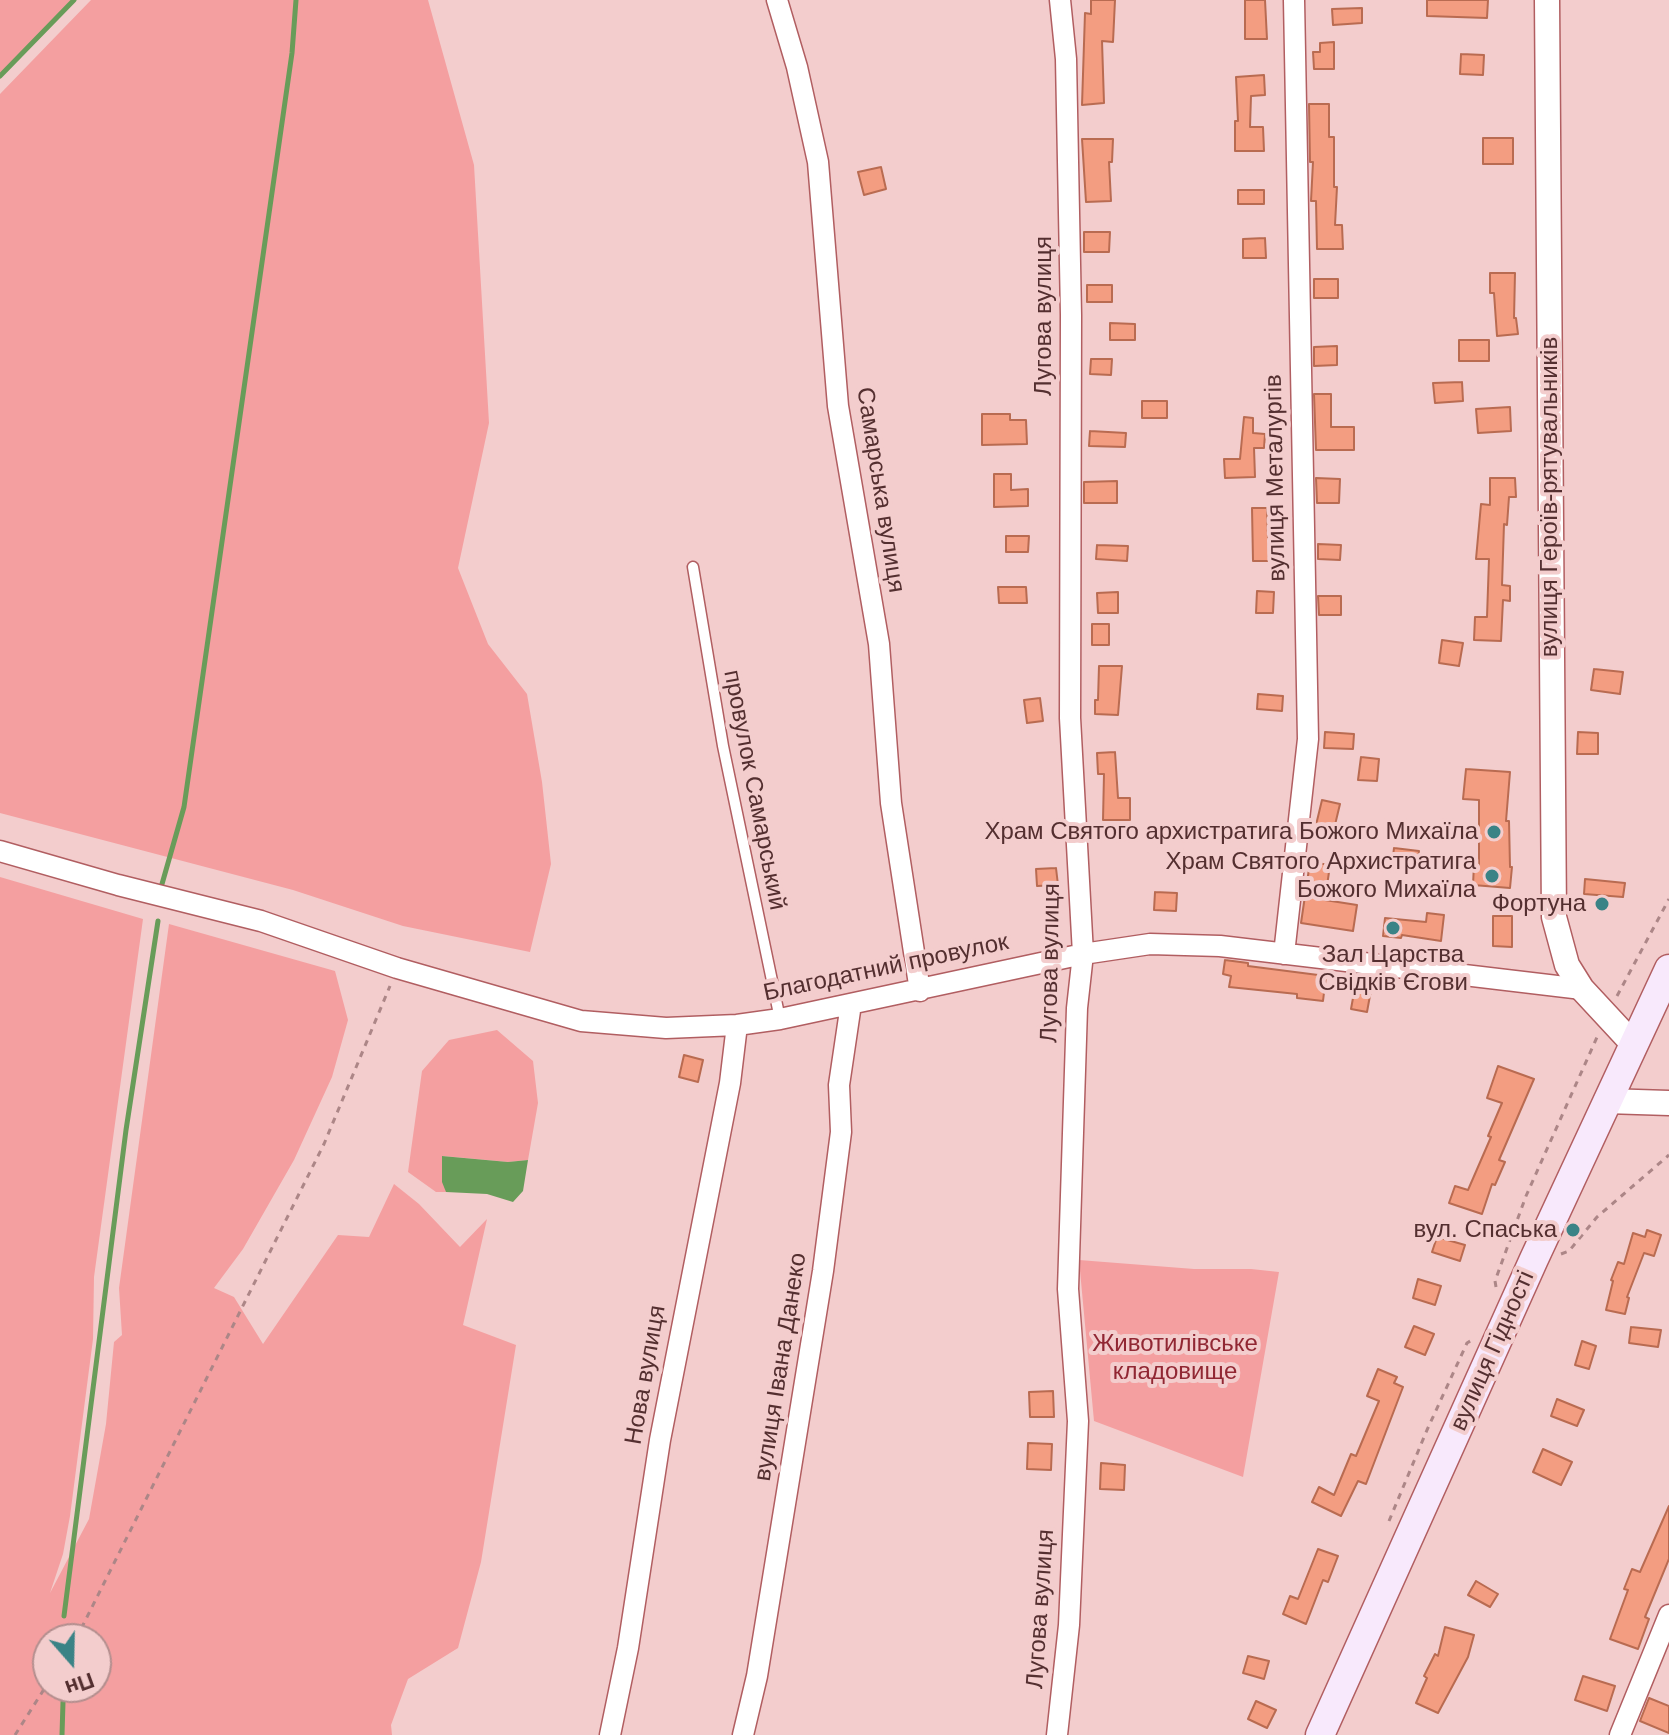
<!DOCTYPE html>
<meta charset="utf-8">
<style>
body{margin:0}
#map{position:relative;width:1669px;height:1735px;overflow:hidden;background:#f3cdcd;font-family:Helvetica,sans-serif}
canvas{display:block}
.north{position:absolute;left:32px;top:1623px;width:80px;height:80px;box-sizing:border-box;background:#f3cdcd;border:2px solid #b38e8e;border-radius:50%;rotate:160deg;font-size:22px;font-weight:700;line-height:32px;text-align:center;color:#542f30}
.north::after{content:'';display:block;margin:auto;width:28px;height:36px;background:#3a8386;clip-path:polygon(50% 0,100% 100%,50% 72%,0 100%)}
</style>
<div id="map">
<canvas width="1669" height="1735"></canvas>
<div class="north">Пн</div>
</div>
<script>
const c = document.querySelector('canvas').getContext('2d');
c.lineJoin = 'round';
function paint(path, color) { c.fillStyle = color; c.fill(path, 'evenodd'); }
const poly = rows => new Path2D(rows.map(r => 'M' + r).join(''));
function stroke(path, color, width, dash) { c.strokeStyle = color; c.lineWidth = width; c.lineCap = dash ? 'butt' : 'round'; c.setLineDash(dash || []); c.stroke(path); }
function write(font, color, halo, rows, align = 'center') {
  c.font = font + ' Helvetica,sans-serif'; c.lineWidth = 8; c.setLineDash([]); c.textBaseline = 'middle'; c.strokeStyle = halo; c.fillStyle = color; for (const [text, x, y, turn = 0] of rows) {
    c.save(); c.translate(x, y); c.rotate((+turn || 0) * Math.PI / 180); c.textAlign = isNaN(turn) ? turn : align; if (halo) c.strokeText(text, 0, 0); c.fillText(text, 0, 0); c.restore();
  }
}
paint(poly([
 [0,0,74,0,0,76],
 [91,0,428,0,474,165,489,423,458,568,488,644,527,694,542,782,551,864,530,952,403,926,293,890,0,813,0,94],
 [0,877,143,919,94,1277,93,1339,70,1516,63,1554,50,1593,89,1519,106,1424,114,1342,122,1335,119,1288,169,924,335,971,348,1020,332,1077,294,1160,243,1249,214,1288,234,1297,263,1344,338,1235,369,1237,394,1184,419,1204,460,1247,487,1219,463,1325,516,1345,481,1562,458,1648,408,1679,391,1725,392,1735,0,1735],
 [48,1639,96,1639,96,1687,48,1687],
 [497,1030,533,1061,538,1103,528,1160,508,1162,443,1156,446,1192,436,1192,408,1172,422,1071,449,1040],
 [1079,1260,1194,1269,1251,1269,1279,1272,1243,1477,1094,1421]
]), '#f49fa0');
paint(poly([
 [442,1156,508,1162,528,1160,523,1191,513,1202,487,1194,446,1192,442,1182]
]), '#689c59');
stroke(poly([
 [0,76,74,0],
 [162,884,184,807,292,53,296,0],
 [64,1616,126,1130,158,921],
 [62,1735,63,1702]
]), '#689c59', 5);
const building = poly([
 [1091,0,1115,0,1113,42,1102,41,1104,103,1082,105,1085,13,1091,14,1091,0],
 [1245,0,1265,0,1267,39,1245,39,1245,0],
 [1427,0,1488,0,1487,18,1427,16,1427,0],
 [1362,8,1362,23,1333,25,1332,9,1362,8],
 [1334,42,1334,69,1314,69,1313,52,1320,52,1320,43,1334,42],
 [1461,54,1484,55,1483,75,1460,74,1461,54],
 [1264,75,1265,95,1251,96,1250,127,1263,127,1264,151,1235,151,1235,121,1238,121,1236,77,1264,75],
 [1309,104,1329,104,1329,137,1334,137,1334,187,1337,187,1335,225,1342,225,1343,249,1317,249,1316,201,1311,201,1313,162,1310,162,1309,104],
 [1483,138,1513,138,1513,164,1483,164,1483,138],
 [1082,139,1113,139,1112,162,1109,162,1111,201,1086,202,1082,139],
 [881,167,886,189,864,195,858,172,881,167],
 [1238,190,1264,190,1264,204,1238,204,1238,190],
 [1084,232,1110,232,1109,252,1084,252,1084,232],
 [1265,238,1266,258,1243,258,1243,239,1265,238],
 [1490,273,1515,273,1514,318,1516,318,1518,334,1497,336,1494,293,1490,293,1490,273],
 [1314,279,1338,279,1338,298,1314,298,1314,279],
 [1087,285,1112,285,1112,302,1087,302,1087,285],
 [1110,323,1135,324,1135,340,1110,340,1110,323],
 [1459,340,1489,340,1489,361,1459,361,1459,340],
 [1337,346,1337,365,1314,366,1314,347,1337,346],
 [1091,359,1112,359,1111,375,1090,374,1091,359],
 [1462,382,1463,401,1435,403,1433,383,1462,382],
 [1314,394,1331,394,1331,427,1354,427,1354,450,1316,450,1314,394],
 [1142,401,1167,401,1167,418,1142,418,1142,401],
 [1510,407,1511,431,1478,433,1476,409,1510,407],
 [982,414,1010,414,1010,420,1026,420,1027,444,982,445,982,414],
 [1244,417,1253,418,1253,433,1265,434,1264,448,1254,448,1255,477,1225,478,1224,459,1240,459,1244,417],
 [1090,431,1126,433,1125,447,1089,446,1090,431],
 [994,474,1011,474,1011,490,1028,489,1028,506,994,507,994,474],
 [1316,478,1340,479,1339,503,1317,503,1316,478],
 [1490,478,1515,478,1516,497,1509,497,1507,525,1504,524,1502,585,1510,586,1510,601,1503,600,1501,641,1474,640,1475,617,1487,617,1489,559,1476,559,1481,504,1490,505,1490,478],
 [1117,481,1117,503,1084,503,1084,482,1117,481],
 [1252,508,1267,508,1268,538,1273,538,1273,561,1253,561,1252,508],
 [1006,536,1029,536,1028,552,1006,552,1006,536],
 [1318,544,1341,545,1340,560,1318,559,1318,544],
 [1097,545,1128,546,1127,561,1096,559,1097,545],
 [998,587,1026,587,1027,603,999,603,998,587],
 [1257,591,1274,592,1273,613,1256,613,1257,591],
 [1118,592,1118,613,1098,613,1097,593,1118,592],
 [1318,596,1341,596,1341,615,1319,615,1318,596],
 [1092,624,1109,624,1109,645,1092,645,1092,624],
 [1442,640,1463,643,1459,666,1439,663,1442,640],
 [1099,666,1122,666,1118,715,1095,714,1095,700,1098,700,1099,666],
 [1594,669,1623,672,1620,694,1591,690,1594,669],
 [1258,694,1283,696,1282,711,1257,709,1258,694],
 [1040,698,1043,721,1027,723,1024,700,1040,698],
 [1325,732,1354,734,1353,749,1324,748,1325,732],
 [1578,732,1598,733,1598,754,1577,754,1578,732],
 [1115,752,1118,798,1130,798,1130,820,1103,820,1104,774,1098,774,1097,753,1115,752],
 [1361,757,1379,759,1377,781,1358,780,1361,757],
 [1466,769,1510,772,1506,821,1509,821,1510,867,1512,867,1510,888,1473,885,1474,864,1479,865,1479,800,1463,799,1466,769],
 [1322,800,1340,804,1334,829,1316,825,1322,800],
 [1394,848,1419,851,1417,866,1392,864,1394,848],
 [1310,862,1330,865,1325,900,1357,905,1353,931,1301,923,1310,862],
 [1056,868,1058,885,1037,886,1036,869,1056,868],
 [1585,879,1625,883,1623,897,1584,894,1585,879],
 [1155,892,1177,893,1176,911,1154,910,1155,892],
 [1427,913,1444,915,1441,941,1402,935,1401,938,1383,936,1385,918,1426,922,1427,913],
 [1493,916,1512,916,1512,947,1493,946,1493,916],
 [1225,960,1248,963,1248,966,1326,976,1323,1001,1297,998,1297,994,1229,987,1231,976,1223,974,1225,960],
 [1357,976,1373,979,1367,1012,1351,1009,1357,976],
 [684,1055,703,1060,698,1082,679,1077,684,1055],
 [1498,1066,1534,1079,1499,1160,1505,1162,1495,1185,1492,1184,1482,1214,1449,1203,1455,1186,1468,1190,1491,1137,1488,1136,1502,1103,1487,1098,1498,1066],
 [1647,1230,1661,1235,1654,1256,1644,1253,1627,1297,1629,1298,1625,1314,1606,1310,1613,1281,1611,1280,1618,1262,1624,1264,1633,1233,1645,1237,1647,1230],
 [1437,1237,1465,1245,1460,1261,1432,1252,1437,1237],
 [1418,1279,1441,1286,1435,1305,1413,1298,1418,1279],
 [1414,1326,1434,1334,1425,1355,1405,1347,1414,1326],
 [1631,1327,1661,1330,1658,1347,1629,1343,1631,1327],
 [1582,1341,1596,1346,1589,1369,1575,1365,1582,1341],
 [1378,1369,1397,1377,1394,1383,1403,1387,1366,1484,1358,1481,1341,1516,1312,1502,1319,1487,1334,1495,1351,1454,1356,1456,1379,1401,1367,1396,1378,1369],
 [1053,1391,1054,1417,1030,1417,1029,1392,1053,1391],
 [1557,1399,1584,1410,1577,1426,1551,1416,1557,1399],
 [1028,1443,1052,1444,1051,1470,1027,1469,1028,1443],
 [1543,1449,1572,1462,1561,1485,1533,1472,1543,1449],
 [1101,1463,1125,1465,1124,1490,1100,1489,1101,1463],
 [1669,1506,1669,1559,1645,1617,1649,1619,1638,1649,1610,1639,1628,1590,1624,1589,1632,1569,1640,1572,1669,1506],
 [1318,1549,1338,1556,1328,1582,1323,1580,1306,1624,1283,1614,1290,1596,1298,1599,1318,1549],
 [1476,1581,1498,1594,1490,1607,1468,1595,1476,1581],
 [1445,1627,1474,1635,1468,1657,1438,1713,1416,1703,1427,1678,1424,1676,1435,1654,1438,1656,1445,1627],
 [1248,1656,1269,1661,1264,1679,1243,1673,1248,1656],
 [1583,1676,1615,1686,1607,1711,1575,1700,1583,1676],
 [1649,1698,1669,1706,1669,1733,1640,1721,1649,1698],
 [1256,1701,1276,1710,1267,1728,1248,1719,1256,1701]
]);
paint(building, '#f39d81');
stroke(building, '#b96b51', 2);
const service = poly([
 [693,567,723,746,780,1019]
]);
const minor = poly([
 [777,0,797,67,818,162,838,406,879,644,891,803,920,991],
 [0,851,118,885,261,921,397,968,581,1021,666,1028,737,1025,780,1019,1083,954,1150,944,1220,946,1582,989],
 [1284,954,1308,739,1294,0],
 [610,1735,628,1648,660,1440,730,1083,737,1025],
 [743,1735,757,1676,823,1271,841,1132,839,1085,851,1004],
 [1057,1735,1069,1625,1078,1421,1068,1289,1077,1008,1083,954,1070,718,1071,315,1066,59,1060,0],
 [1620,1735,1669,1615]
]);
const tertiary = poly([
 [1547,0,1554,917,1567,965,1582,989,1634,1045],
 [1606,1101,1669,1103]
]);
const secondary = poly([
 [1320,1735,1534,1259,1669,969]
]);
stroke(service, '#b15e61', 13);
stroke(minor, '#b15e61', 23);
stroke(tertiary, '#b15e61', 27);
stroke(secondary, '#b15e61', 31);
stroke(poly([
 [1617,996,1669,899],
 [1561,1254,1569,1251,1597,1217,1669,1155],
 [1496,1287,1495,1281,1526,1196,1598,1035],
 [1389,1521,1427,1430,1467,1343,1472,1340],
 [76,1639,324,1144,390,986],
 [15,1735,48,1683]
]), '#ac8687', 3, [6, 6]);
stroke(service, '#fff', 10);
stroke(minor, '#fff', 20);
stroke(tertiary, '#fff', 24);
stroke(secondary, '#f8e9fc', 28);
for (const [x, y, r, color] of [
 [1494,832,8,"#3a8386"],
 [1492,876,8,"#3a8386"],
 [1602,904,8,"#3a8386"],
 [1393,928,8,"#3a8386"],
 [1573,1230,8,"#3a8386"]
]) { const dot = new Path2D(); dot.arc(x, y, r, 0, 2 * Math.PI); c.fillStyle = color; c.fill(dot); stroke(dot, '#f3cdcd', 3); }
write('24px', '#542f30', '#f3cdcd', [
 ["Лугова вулиця",1044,316,-90],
 ["вулиця Металургів",1276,478,-91],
 ["Самарська вулиця",880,490,81],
 ["вулиця Героїв-рятувальників",1550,497,-90],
 ["провулок Самарський",754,790,79],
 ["Лугова вулиця",1051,963,-89],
 ["Благодатний провулок",886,968,-12],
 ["вулиця Гідності",1493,1351,-66],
 ["вулиця Івана Данеко",781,1367,-81],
 ["Нова вулиця",646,1375,-80],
 ["Лугова вулиця",1041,1609,-86]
]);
write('24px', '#542f30', '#f3cdcd', [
 ["Храм Святого архистратига Божого Михаїла",1478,832],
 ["Храм Святого Архистратига",1476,862],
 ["Божого Михаїла",1476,890],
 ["Фортуна",1586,904],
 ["Зал Царства",1393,955,"center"],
 ["Свідків Єгови",1393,983,"center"],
 ["вул. Спаська",1557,1230]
], 'right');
write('24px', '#912733', '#f3cdcd', [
 ["Животилівське",1175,1344],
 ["кладовище",1175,1372]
]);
</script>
